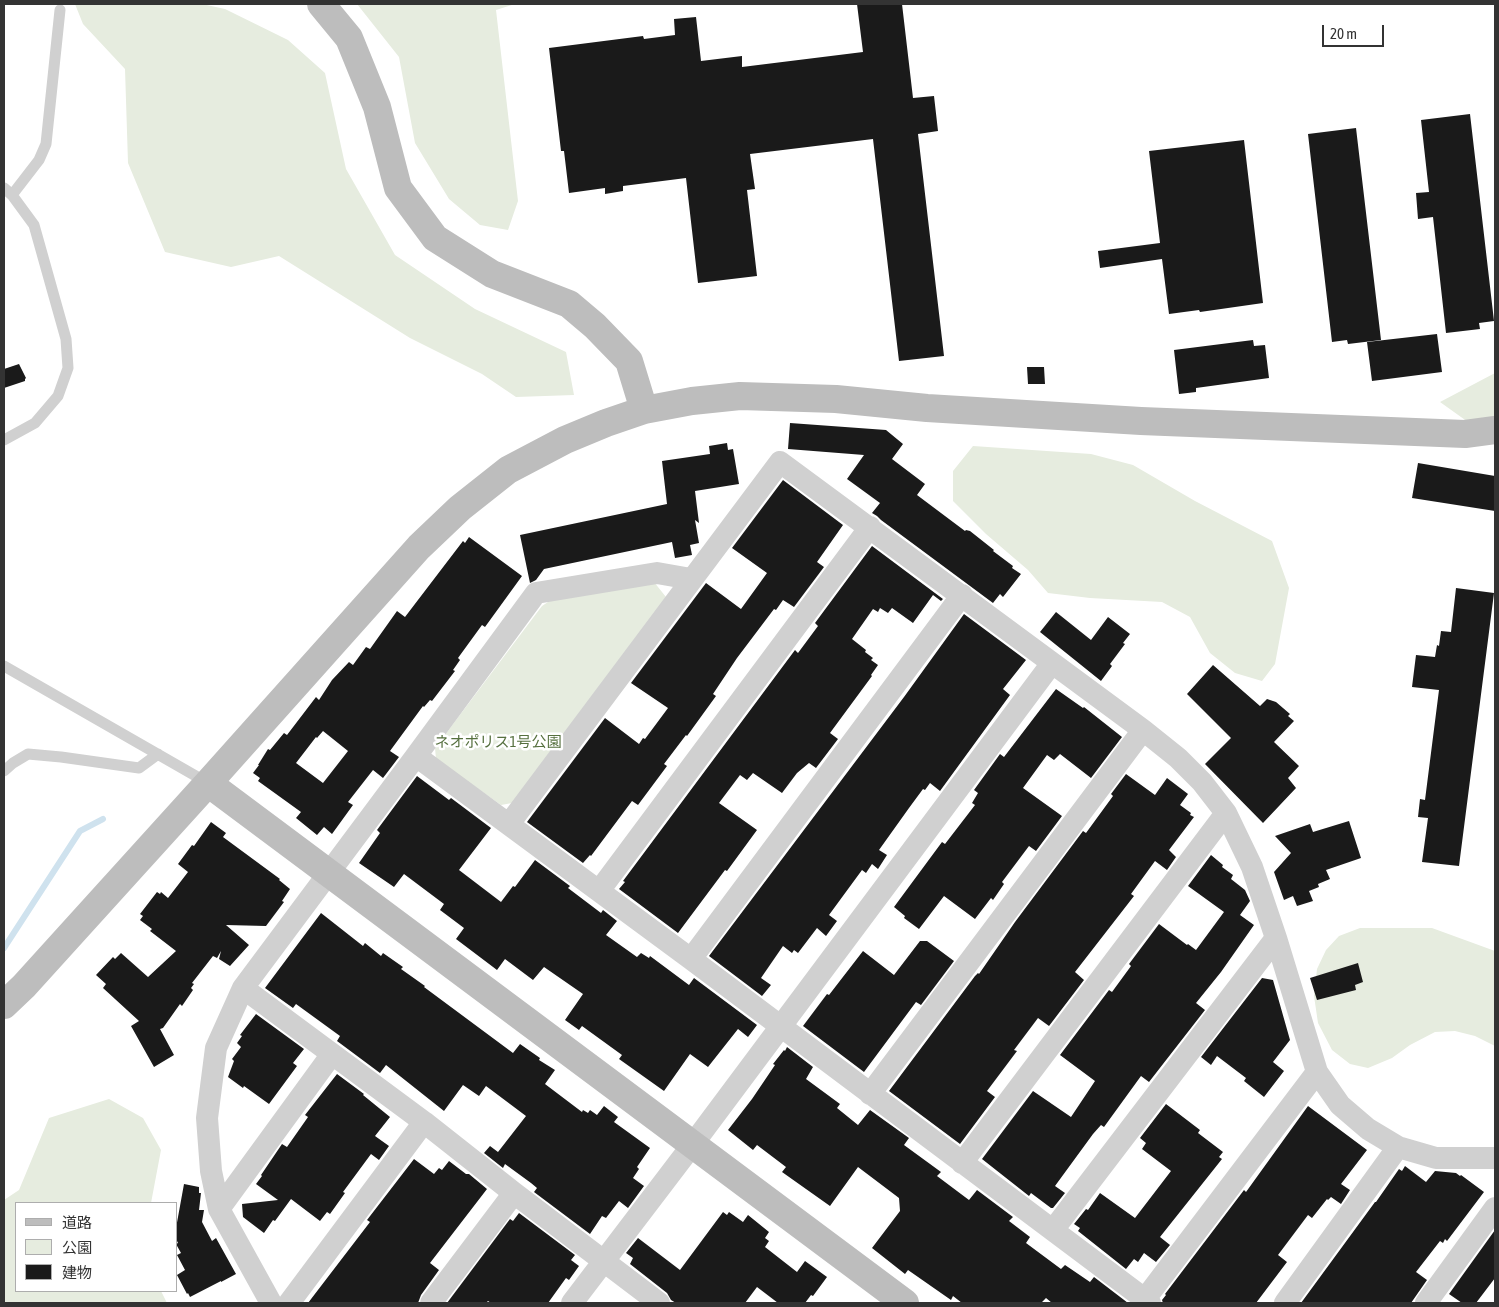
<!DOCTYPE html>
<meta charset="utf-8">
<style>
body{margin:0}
#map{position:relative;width:1499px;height:1307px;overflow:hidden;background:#fff;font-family:"Asap Condensed","Noto Sans JP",sans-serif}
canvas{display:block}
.frame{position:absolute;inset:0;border:5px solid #333;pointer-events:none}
.legend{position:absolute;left:15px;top:1202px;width:162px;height:90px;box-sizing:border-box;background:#fff;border:1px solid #adadad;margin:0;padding:6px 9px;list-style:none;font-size:15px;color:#333}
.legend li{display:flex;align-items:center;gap:10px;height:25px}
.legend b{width:25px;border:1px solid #adadad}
.scale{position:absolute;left:1322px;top:25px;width:62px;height:22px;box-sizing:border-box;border:2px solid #333;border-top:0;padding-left:6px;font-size:15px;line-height:18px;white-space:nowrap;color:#333;-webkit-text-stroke:4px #fff;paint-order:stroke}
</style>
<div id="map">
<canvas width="1499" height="1307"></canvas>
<div class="frame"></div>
<ul class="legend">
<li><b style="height:6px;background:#bdbdbd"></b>道路</li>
<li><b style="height:14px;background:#e6ecdf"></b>公園</li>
<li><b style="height:14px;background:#1a1a1a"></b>建物</li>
</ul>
<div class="scale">20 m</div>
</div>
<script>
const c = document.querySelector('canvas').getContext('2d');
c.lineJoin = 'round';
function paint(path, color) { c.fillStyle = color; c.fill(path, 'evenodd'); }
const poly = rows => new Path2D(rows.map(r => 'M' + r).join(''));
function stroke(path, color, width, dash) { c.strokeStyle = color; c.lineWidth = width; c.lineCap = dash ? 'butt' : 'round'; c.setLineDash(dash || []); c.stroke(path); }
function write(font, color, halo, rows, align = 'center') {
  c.font = font + ' "Asap Condensed","Noto Sans JP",sans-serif'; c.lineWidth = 5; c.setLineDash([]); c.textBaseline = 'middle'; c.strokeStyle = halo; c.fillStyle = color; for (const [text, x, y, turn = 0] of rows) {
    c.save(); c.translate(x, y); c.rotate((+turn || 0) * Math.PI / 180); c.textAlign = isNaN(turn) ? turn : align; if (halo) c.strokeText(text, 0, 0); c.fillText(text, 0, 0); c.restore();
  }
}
paint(poly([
 [75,4,202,4,225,9,288,40,325,73,346,169,395,255,475,309,566,352,574,395,516,397,482,374,410,338,279,256,231,267,165,252,128,163,125,69,83,24],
 [357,4,515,4,496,10,518,201,508,230,480,225,449,199,415,143,399,57],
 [1495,373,1495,418,1468,422,1440,402],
 [973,446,1091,454,1133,465,1195,501,1272,541,1289,588,1275,664,1262,681,1235,673,1210,653,1190,617,1162,602,1090,598,1048,593,1028,570,986,534,953,501,953,471],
 [654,582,666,597,512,803,501,805,436,759,435,748,542,606,551,600],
 [1360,928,1432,928,1495,951,1495,1046,1475,1036,1455,1031,1435,1032,1410,1045,1392,1058,1368,1068,1350,1064,1332,1050,1318,1023,1314,996,1317,969,1326,950,1339,936],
 [109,1099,143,1118,161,1150,151,1203,16,1203,16,1291,161,1291,167,1303,4,1303,4,1200,19,1190,49,1118]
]), '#e6ecdf');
stroke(poly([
 [4,948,80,831,103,819]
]), '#cfe2ee', 6);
paint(poly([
 [857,4,902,4,913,98,934,96,938,131,918,134,944,356,899,361,873,139,750,154,755,189,747,190,757,276,698,283,686,178,623,186,623,191,605,194,605,188,569,193,564,151,561,151,549,48,643,36,644,39,675,35,674,19,696,17,701,61,742,56,742,67,863,52],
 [1470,114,1494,321,1479,323,1480,329,1446,333,1433,217,1418,219,1416,193,1429,192,1421,120],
 [1356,128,1381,340,1348,344,1347,340,1332,342,1308,134],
 [1244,140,1263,303,1200,312,1199,310,1169,314,1162,259,1100,268,1098,251,1160,243,1149,151],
 [1437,334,1442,372,1372,381,1367,342],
 [1253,340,1254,346,1265,345,1269,378,1196,388,1196,392,1179,394,1174,350],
 [19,364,26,378,25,379,25,381,4,388,4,369],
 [1027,367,1044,367,1045,384,1028,384],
 [790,423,886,430,903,444,892,459,925,484,917,495,965,531,966,530,970,531,994,550,993,551,1013,566,1012,568,1021,574,1003,597,1000,594,993,603,881,520,877,516,872,513,880,503,847,479,864,455,788,449],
 [727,443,728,450,733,449,739,484,695,491,699,523,695,520,699,543,690,545,692,555,675,558,672,542,544,569,536,580,530,583,520,535,667,504,662,461,710,454,709,446],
 [1418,463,1495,476,1495,511,1412,498],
 [783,480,843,525,817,562,824,567,794,607,783,600,776,610,774,609,737,658,713,694,716,696,687,736,686,735,664,764,667,766,638,805,632,801,591,856,590,855,583,863,527,822,605,718,639,744,643,738,645,739,668,708,631,683,706,583,741,609,767,573,732,548],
 [469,537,522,576,485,627,482,625,458,658,460,660,453,670,455,671,432,701,430,700,424,707,423,706,390,751,399,757,383,778,373,770,348,802,353,805,332,834,324,827,317,835,296,818,301,812,258,781,260,778,253,773,259,765,258,765,268,749,270,750,284,733,287,735,316,697,319,700,332,680,349,662,353,665,366,647,370,649,397,611,405,617,463,541,465,543],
 [323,731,348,751,323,783,296,763,316,737,317,738],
 [872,546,943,599,941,601,933,595,913,623,892,608,888,613,880,608,878,612,873,609,852,639,866,650,865,652,873,658,871,660,878,665,871,675,872,676,830,733,838,739,816,768,809,763,797,773,782,793,753,773,747,780,740,775,719,803,757,830,727,871,725,870,678,933,619,889,625,882,623,881,795,650,798,653,818,626,815,623],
 [1456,588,1494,593,1459,866,1422,862,1428,818,1418,817,1420,799,1425,800,1439,690,1412,687,1416,655,1435,657,1437,645,1439,646,1441,631,1451,632],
 [1056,612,1091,640,1108,617,1130,634,1123,643,1125,644,1110,664,1112,666,1101,681,1040,632],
 [964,614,1026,660,1003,689,1010,695,940,791,930,783,925,790,923,789,909,808,879,850,887,855,878,869,872,864,866,873,862,870,829,915,837,921,826,936,817,928,798,953,794,950,792,953,783,946,761,978,771,985,762,996,709,956,904,697],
 [1213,665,1260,706,1267,699,1276,702,1290,714,1288,716,1294,721,1274,742,1299,766,1288,778,1296,788,1263,823,1205,764,1231,738,1187,694],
 [1056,689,1083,708,1084,707,1122,737,1091,778,1060,754,1054,760,1047,755,1023,788,1062,816,1036,851,1029,846,1002,882,1004,884,993,900,991,898,975,919,944,896,919,929,904,918,905,916,894,907,942,842,945,844,975,805,972,803,978,793,974,790,1000,754,1004,757],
 [1126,774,1155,795,1167,778,1188,794,1180,805,1191,813,1190,815,1194,817,1169,850,1176,857,1167,870,1155,861,1131,894,1134,896,1075,972,1084,980,1049,1026,1038,1018,1014,1050,1017,1051,987,1091,995,1097,960,1144,889,1091,975,976,978,973,979,974,1015,922,1083,831,1086,833,1113,796,1111,794],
 [417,776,449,800,451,798,491,828,459,870,501,902,513,886,515,887,535,860,570,886,568,888,601,913,603,910,617,921,606,935,637,957,641,953,649,958,650,956,689,985,694,978,757,1025,748,1037,738,1029,708,1067,690,1054,664,1091,619,1059,622,1055,582,1026,579,1030,565,1020,583,994,544,967,533,980,505,959,497,970,456,939,464,928,440,910,444,904,404,874,394,887,359,863,380,833,377,830],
 [1349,821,1361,858,1326,870,1330,879,1318,884,1319,887,1309,891,1313,901,1297,906,1293,896,1284,900,1274,872,1291,853,1275,836,1310,824,1313,832],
 [211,822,226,833,223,837,280,879,279,880,290,889,282,901,284,902,266,926,226,925,249,945,230,966,219,959,221,951,217,958,213,956,192,983,194,984,191,988,193,990,182,1006,180,1004,163,1028,160,1029,174,1055,154,1067,131,1026,139,1021,103,988,106,984,96,975,113,957,115,959,121,953,148,977,176,951,150,931,152,929,140,920,143,916,140,914,157,892,160,894,161,892,168,898,188,872,178,864,192,845,194,846],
 [1211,855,1223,865,1222,867,1233,875,1231,879,1245,890,1250,901,1240,915,1254,925,1221,972,1196,1003,1205,1010,1149,1082,1141,1076,1104,1127,1101,1125,1093,1134,1055,1186,1065,1193,1053,1208,1051,1208,1031,1193,1029,1196,982,1159,1033,1091,1071,1117,1095,1081,1060,1055,1109,990,1112,992,1131,966,1129,964,1159,924,1187,945,1188,944,1196,950,1224,912,1188,886],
 [321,913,363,946,365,943,381,956,383,953,403,967,401,969,425,986,424,987,513,1053,520,1044,540,1058,539,1060,555,1070,545,1084,582,1112,583,1110,588,1113,590,1110,597,1115,604,1106,618,1117,614,1122,650,1148,637,1167,639,1169,633,1178,644,1186,628,1208,619,1201,606,1218,602,1216,590,1234,534,1192,537,1188,531,1183,505,1164,503,1168,484,1153,490,1146,498,1152,526,1116,486,1086,479,1096,463,1085,444,1111,386,1065,380,1073,337,1041,340,1036,296,1004,293,1008,265,988],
 [920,941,927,941,954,961,921,1005,916,1002,864,1072,803,1026,827,994,829,995,863,951,894,975],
 [1358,963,1363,982,1355,985,1356,990,1317,1000,1310,978],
 [1262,978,1273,980,1290,1040,1273,1062,1284,1071,1264,1097,1244,1081,1246,1078,1217,1056,1211,1065,1201,1057],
 [256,1014,304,1049,293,1063,297,1066,269,1104,244,1086,243,1088,228,1077,234,1061,232,1059,241,1047,237,1043,242,1036,240,1035],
 [787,1047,813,1067,806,1079,840,1104,837,1108,858,1125,870,1110,909,1138,904,1145,941,1172,937,1176,969,1200,977,1190,1013,1217,1009,1221,1030,1237,1026,1243,1061,1269,1065,1265,1090,1282,1094,1277,1128,1303,1052,1303,1046,1298,1041,1303,962,1303,953,1296,951,1300,908,1270,905,1274,872,1248,900,1211,899,1198,858,1167,830,1206,782,1172,786,1167,757,1145,753,1150,728,1130,752,1099,775,1065,773,1064,784,1050,785,1051],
 [337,1074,364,1094,363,1095,390,1117,375,1136,389,1146,379,1160,371,1154,343,1192,345,1193,330,1214,327,1212,320,1221,291,1199,275,1221,273,1220,264,1233,243,1217,242,1204,278,1200,256,1184,262,1176,261,1175,282,1144,287,1147,308,1117,305,1115],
 [1166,1104,1200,1130,1198,1133,1223,1152,1219,1157,1222,1159,1160,1237,1170,1245,1156,1262,1144,1253,1138,1262,1134,1259,1126,1269,1078,1231,1080,1228,1074,1224,1086,1209,1088,1210,1100,1193,1135,1218,1171,1171,1142,1149,1146,1143,1140,1138],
 [1308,1106,1367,1150,1341,1184,1350,1190,1341,1204,1331,1197,1328,1200,1327,1199,1312,1218,1308,1215,1278,1255,1287,1262,1256,1303,1163,1303,1162,1300,1166,1295,1165,1294,1244,1190,1246,1192],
 [414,1159,434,1174,439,1168,442,1170,449,1161,466,1174,469,1174,487,1189,430,1263,439,1270,421,1295,418,1303,308,1303,370,1222,367,1220],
 [1405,1166,1426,1182,1435,1171,1456,1173,1460,1176,1461,1175,1484,1192,1447,1241,1445,1239,1443,1243,1440,1241,1416,1272,1427,1280,1411,1303,1301,1303,1375,1202,1376,1202,1399,1169,1402,1171],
 [184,1184,199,1187,199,1193,201,1193,199,1210,204,1210,202,1222,212,1241,216,1238,236,1274,221,1282,221,1281,190,1297,188,1293,187,1294,177,1275,185,1270,177,1255,181,1253,176,1244,178,1243,176,1239,176,1228],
 [723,1212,727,1215,729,1212,743,1222,748,1215,769,1232,765,1238,769,1241,765,1247,797,1272,805,1261,827,1277,813,1296,811,1295,805,1303,778,1303,757,1287,745,1303,676,1303,671,1300,667,1293,630,1264,633,1258,626,1253,638,1238,680,1270],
 [519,1213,575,1255,571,1260,579,1266,569,1280,566,1278,548,1303,491,1303,488,1301,486,1303,447,1303,510,1219,513,1221],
 [1495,1230,1495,1278,1476,1303,1462,1303,1449,1294]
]), '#1a1a1a');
stroke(poly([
 [4,188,12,195,34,225,66,339,68,368,58,396,35,423,4,440],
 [12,195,39,160,46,144,60,10],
 [4,666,208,783],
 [4,771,13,763,28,754,61,757,139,768,158,754]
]), '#d0d0d0', 11);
stroke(poly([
 [416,756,691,959,1150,1303],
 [509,824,780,462,1143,730,1178,758,1202,782,1226,813,1252,867,1276,938,1317,1072,1340,1105,1368,1129,1398,1147,1436,1158,1495,1158],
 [599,891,870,527],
 [691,959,962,595],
 [243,988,424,1122,514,1193,659,1303],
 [870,1094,1143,730],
 [962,1163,1226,813],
 [219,1209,332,1054],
 [1053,1230,1276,938],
 [271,1303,219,1209,211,1171,207,1118,216,1048,243,988,416,756,536,593,657,573,691,579],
 [289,1303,424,1122],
 [431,1303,514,1193],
 [572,1303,693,1144,1052,663],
 [1142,1303,1317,1072],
 [1285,1303,1398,1147],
 [1426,1303,1495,1208]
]), '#d0d0d0', 22);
stroke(poly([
 [321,4,349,38,377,107,398,188,435,238,492,274,569,304,595,326,629,361,644,410],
 [208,783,905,1303],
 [4,1005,24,986,208,783,419,547,460,508,508,470,565,440,606,423,644,410,692,401,740,396,836,399,927,408,1141,421,1465,434,1495,430]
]), '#bdbdbd', 28);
write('15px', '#56703f', '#fff', [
 ["ネオポリス1号公園",498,742]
]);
</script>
